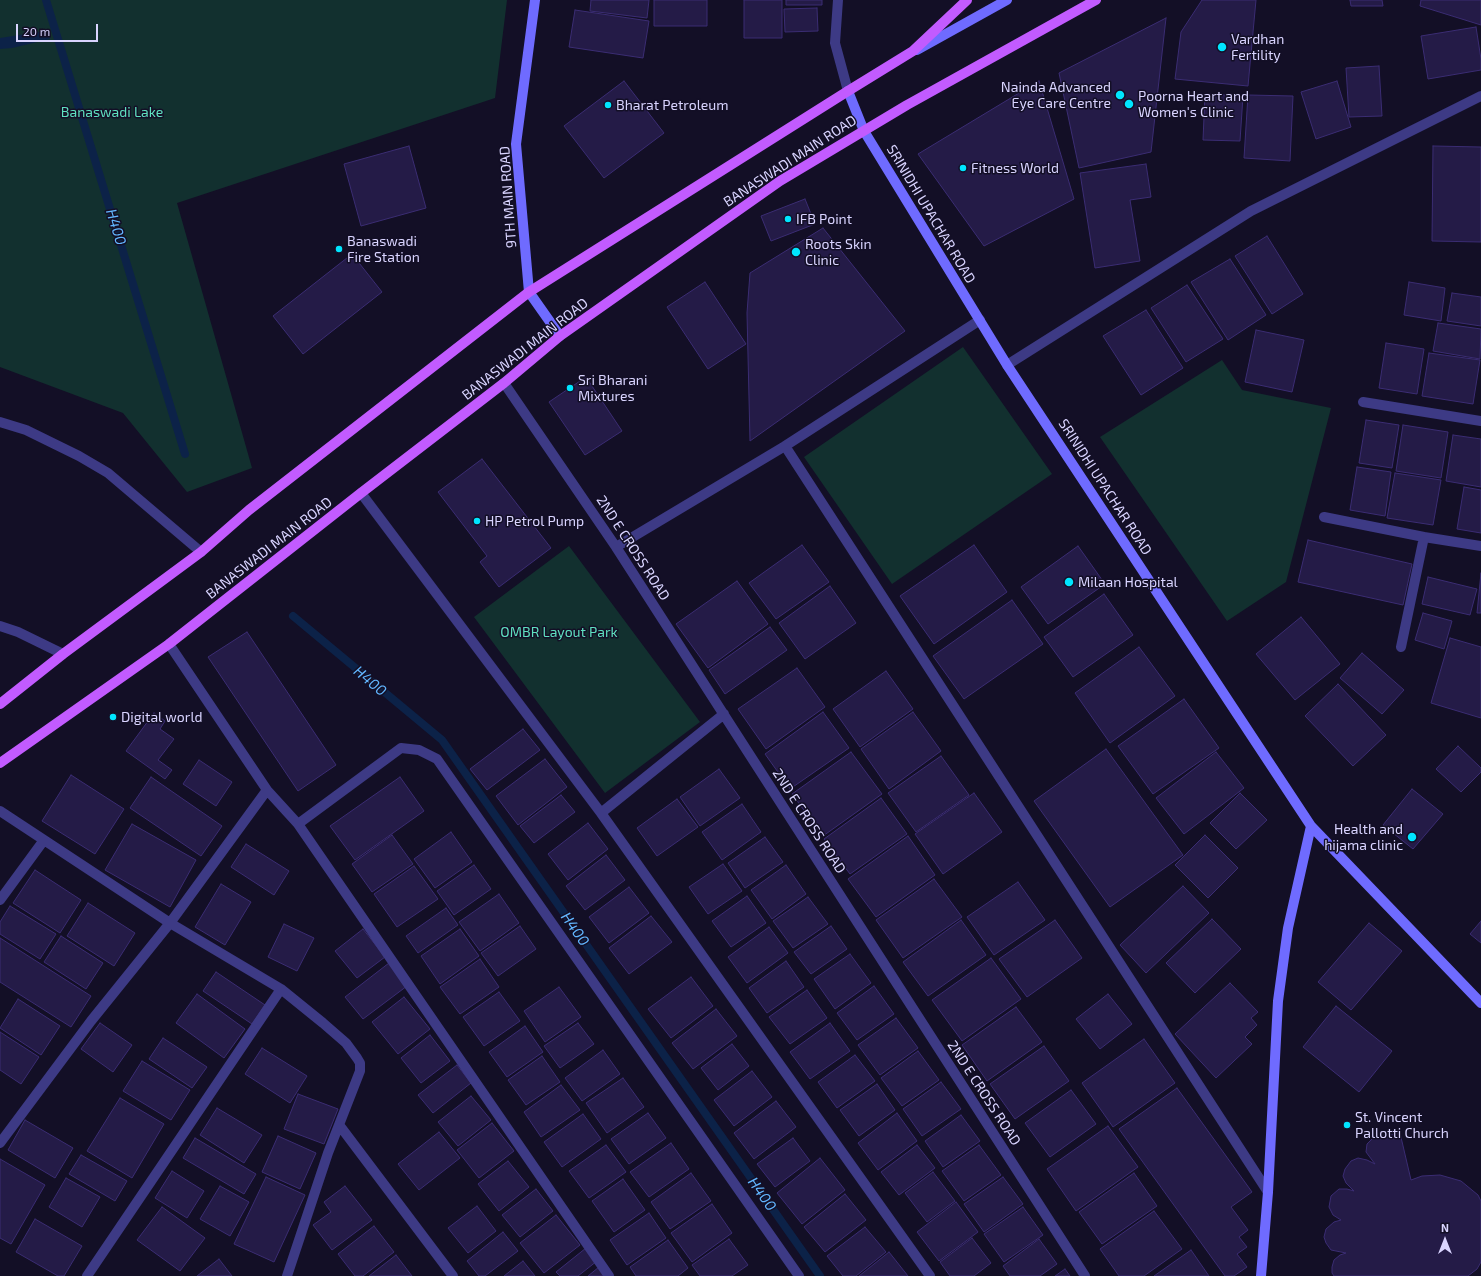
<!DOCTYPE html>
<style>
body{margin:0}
#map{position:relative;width:1481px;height:1276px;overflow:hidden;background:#130f26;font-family:"Exo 2",sans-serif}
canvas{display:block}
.north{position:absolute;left:1425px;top:1220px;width:40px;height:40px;-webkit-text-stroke:3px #130f26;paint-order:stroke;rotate:0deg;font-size:11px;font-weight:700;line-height:16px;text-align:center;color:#d9d4ff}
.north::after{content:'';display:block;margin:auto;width:14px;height:18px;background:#d9d4ff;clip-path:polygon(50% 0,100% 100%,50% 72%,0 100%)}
.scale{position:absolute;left:16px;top:24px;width:82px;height:18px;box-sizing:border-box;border:2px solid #d9d4ff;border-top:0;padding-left:5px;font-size:12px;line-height:14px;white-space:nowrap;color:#d9d4ff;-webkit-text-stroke:3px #130f26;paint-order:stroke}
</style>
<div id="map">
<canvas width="1481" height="1276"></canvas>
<div class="north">N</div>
<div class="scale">20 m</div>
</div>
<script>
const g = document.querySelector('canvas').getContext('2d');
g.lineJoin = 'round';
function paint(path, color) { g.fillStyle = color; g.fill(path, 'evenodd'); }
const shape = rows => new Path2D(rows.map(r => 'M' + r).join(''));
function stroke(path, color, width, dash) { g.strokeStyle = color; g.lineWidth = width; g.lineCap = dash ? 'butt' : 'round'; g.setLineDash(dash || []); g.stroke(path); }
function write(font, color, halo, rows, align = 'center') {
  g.font = font + ' "Exo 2",sans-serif'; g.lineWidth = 3; g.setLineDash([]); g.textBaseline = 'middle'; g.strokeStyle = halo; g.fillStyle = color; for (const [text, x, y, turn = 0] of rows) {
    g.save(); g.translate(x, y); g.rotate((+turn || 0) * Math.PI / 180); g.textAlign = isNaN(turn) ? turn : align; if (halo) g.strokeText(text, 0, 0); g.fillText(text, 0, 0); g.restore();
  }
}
paint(shape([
 [0,0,507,0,495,98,177,203,252,468,187,492,123,413,0,367],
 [963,347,1052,474,892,584,804,457],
 [1222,360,1242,390,1331,408,1286,582,1227,621,1100,437],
 [569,546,700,722,605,793,474,617]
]), '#12302f');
paint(shape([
 [46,31,50,39,12,48,0,49,0,38]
]), '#0c2248');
stroke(shape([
 [46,0,185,454],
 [293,616,442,740,820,1276]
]), '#0c2248', 8);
const building = shape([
 [591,0,649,0,647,18,590,11,591,0],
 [654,0,707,0,707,26,654,26,654,0],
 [744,0,782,0,782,38,744,38,744,0],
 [786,0,822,0,822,5,786,5,786,0],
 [1202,0,1256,0,1248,86,1175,79,1181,32,1202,0],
 [1350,0,1382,0,1383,6,1351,6,1350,0],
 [1421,0,1481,0,1481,25,1420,6,1421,0],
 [817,8,818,31,785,32,784,9,817,8],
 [575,10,649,21,643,58,569,47,575,10],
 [1166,18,1151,152,1079,168,1059,73,1166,18],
 [1476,27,1481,59,1481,70,1428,79,1421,36,1476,27],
 [1379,66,1382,116,1349,117,1346,68,1379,66],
 [624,81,664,133,604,178,564,126,624,81],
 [1039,81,1074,199,984,246,918,154,1039,81],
 [1337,81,1351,127,1316,139,1301,92,1337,81],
 [1205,94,1243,96,1240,141,1203,140,1205,94],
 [1248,95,1293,96,1290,161,1244,158,1248,95],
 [409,146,426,208,361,226,344,164,409,146],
 [1433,146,1481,147,1481,242,1432,241,1433,146],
 [1146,164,1151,197,1130,200,1140,261,1095,268,1080,173,1146,164],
 [805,199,815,224,771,241,761,216,805,199],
 [823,228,905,331,750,441,747,313,750,273,823,228],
 [1267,236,1303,294,1272,314,1235,256,1267,236],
 [352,254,382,292,303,354,273,316,352,254],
 [1230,259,1266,315,1228,340,1191,282,1230,259],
 [705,282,746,344,708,369,667,307,705,282],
 [1409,282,1445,288,1441,321,1404,315,1409,282],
 [1187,285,1223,339,1186,362,1151,308,1187,285],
 [1452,293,1481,297,1481,326,1447,321,1452,293],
 [1146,310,1183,368,1141,395,1103,336,1146,310],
 [1438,323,1481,329,1480,359,1433,351,1438,323],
 [1256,330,1304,340,1292,392,1245,382,1256,330],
 [1386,343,1424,349,1417,394,1379,388,1386,343],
 [1429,353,1480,360,1473,404,1422,396,1429,353],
 [586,377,622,431,585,455,549,402,586,377],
 [1366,420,1399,425,1392,468,1359,463,1366,420],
 [1403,425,1448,432,1441,478,1396,471,1403,425],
 [1453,435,1481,439,1481,487,1446,481,1453,435],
 [482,459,551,548,499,587,480,562,487,556,438,492,482,459],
 [1357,467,1391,472,1385,516,1350,510,1357,467],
 [1395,473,1441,480,1433,525,1387,518,1395,473],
 [1464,487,1481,490,1481,533,1457,529,1464,487],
 [1308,540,1412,564,1403,605,1298,582,1308,540],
 [802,545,829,582,776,619,749,583,802,545],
 [974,545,1007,592,934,644,900,596,974,545],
 [1078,546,1105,584,1048,624,1021,587,1078,546],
 [1481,573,1481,613,1477,613,1481,573],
 [1428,577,1477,589,1470,615,1422,604,1428,577],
 [737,581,768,624,708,668,676,624,737,581],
 [830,586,856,623,805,659,779,623,830,586],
 [1104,594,1133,635,1073,677,1044,637,1104,594],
 [1012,600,1043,644,964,699,933,656,1012,600],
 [1423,613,1452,621,1444,649,1415,640,1423,613],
 [1301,617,1340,664,1295,700,1256,654,1301,617],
 [770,627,787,650,725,694,709,670,770,627],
 [247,632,336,765,298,791,208,657,247,632],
 [1450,638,1481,647,1481,718,1431,703,1450,638],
 [1139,647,1175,696,1110,743,1075,693,1139,647],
 [1362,653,1404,690,1382,714,1340,678,1362,653],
 [797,668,825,707,766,749,738,709,797,668],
 [886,671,913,709,860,747,833,709,886,671],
 [1338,684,1386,735,1353,766,1305,716,1338,684],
 [1184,699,1219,748,1153,794,1118,746,1184,699],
 [823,712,849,748,790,789,765,754,823,712],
 [913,712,941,751,889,789,861,749,913,712],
 [154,713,165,721,160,729,174,739,158,760,172,770,165,779,126,751,154,713],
 [523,729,540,750,487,790,470,769,523,729],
 [1458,746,1481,768,1481,772,1461,792,1436,769,1458,746],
 [1106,749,1183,855,1110,907,1034,801,1106,749],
 [851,752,882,794,823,836,792,794,851,752],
 [1216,752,1244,788,1184,834,1156,798,1216,752],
 [941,756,969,795,916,832,888,793,941,756],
 [545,759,567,787,518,825,496,796,545,759],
 [199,760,232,782,216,806,183,784,199,760],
 [719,769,740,798,700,826,680,797,719,769],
 [71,775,124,809,95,854,42,821,71,775],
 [151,777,222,826,201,856,130,808,151,777],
 [400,777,424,811,355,860,330,826,400,777],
 [1412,789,1443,814,1413,849,1383,825,1412,789],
 [974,793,1002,832,943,874,915,834,974,793],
 [1240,793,1267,820,1236,849,1210,823,1240,793],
 [561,795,575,812,534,843,520,826,561,795],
 [881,798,907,834,850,874,824,839,881,798],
 [677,799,698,827,657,856,637,828,677,799],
 [742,804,761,832,722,860,702,832,742,804],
 [588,823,608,849,568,880,548,854,588,823],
 [132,824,196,860,170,907,105,870,132,824],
 [451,832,472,862,435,888,414,859,451,832],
 [392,835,413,864,372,892,352,864,392,835],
 [1205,835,1238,868,1208,898,1175,865,1205,835],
 [908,836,935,875,876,917,848,879,908,836],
 [765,837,783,862,745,888,728,863,765,837],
 [246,844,289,871,274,895,231,867,246,844],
 [606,855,625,880,585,910,566,886,606,855],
 [723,864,742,891,708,914,689,887,723,864],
 [474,865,491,889,454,915,437,891,474,865],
 [786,865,806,894,772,919,751,890,786,865],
 [414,866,438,899,397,927,374,894,414,866],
 [35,870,81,900,60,933,13,903,35,870],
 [934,879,962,917,903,958,876,920,934,879],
 [1018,882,1045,920,994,955,967,917,1018,882],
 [221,884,251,902,225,945,195,927,221,884],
 [1183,886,1209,913,1146,973,1120,945,1183,886],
 [629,887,649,913,609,943,589,917,629,887],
 [499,894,519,923,480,951,459,922,499,894],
 [747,896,766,923,731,947,712,921,747,896],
 [808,897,828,924,793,948,773,921,808,897],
 [88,903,135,933,114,966,67,936,88,903],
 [10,906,56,934,40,959,0,934,0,922,10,906],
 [446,908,458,925,418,953,406,936,446,908],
 [651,916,672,942,629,974,609,948,651,916],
 [1212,919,1241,949,1195,993,1166,963,1212,919],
 [961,920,986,955,928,996,903,962,961,920],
 [1055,920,1082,958,1027,997,999,959,1055,920],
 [1481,921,1481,943,1470,934,1481,921],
 [1369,923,1402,951,1351,1010,1318,982,1369,923],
 [284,924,314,938,297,971,268,957,284,924],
 [520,926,536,949,498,976,481,953,520,926],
 [831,926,847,949,811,974,794,952,831,926],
 [769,927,788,953,747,983,728,957,769,927],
 [363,929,385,957,357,978,335,951,363,929],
 [460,929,479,956,440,984,421,956,460,929],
 [61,936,103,963,86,989,44,962,61,936],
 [0,938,91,996,71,1027,0,982,0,938],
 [850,954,871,983,835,1009,814,979,850,954],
 [991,958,1021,999,962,1041,932,1000,991,958],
 [480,959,499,987,460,1014,440,987,480,959],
 [786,961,804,987,767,1013,749,988,786,961],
 [389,963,407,986,363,1019,345,997,389,963],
 [216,972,265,1005,252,1024,203,991,216,972],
 [691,977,713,1006,671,1038,648,1009,691,977],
 [1230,983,1258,1012,1251,1018,1257,1025,1245,1037,1252,1044,1216,1078,1175,1034,1230,983],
 [874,986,894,1014,857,1040,837,1013,874,986],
 [559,987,581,1017,545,1042,524,1011,559,987],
 [807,990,827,1018,790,1044,769,1017,807,990],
 [499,992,520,1021,484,1046,463,1017,499,992],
 [197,994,245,1029,224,1058,176,1023,197,994],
 [1108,994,1132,1024,1100,1049,1076,1019,1108,994],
 [404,997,430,1029,398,1054,372,1022,404,997],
 [18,999,60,1026,41,1055,0,1028,18,999],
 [1336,1006,1392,1051,1359,1092,1303,1047,1336,1006],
 [1016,1007,1042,1042,987,1081,962,1045,1016,1007],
 [716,1009,737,1036,693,1069,672,1043,716,1009],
 [896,1018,918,1048,880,1075,858,1045,896,1018],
 [100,1023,132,1045,113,1072,81,1049,100,1023],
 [578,1023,594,1044,560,1068,544,1046,578,1023],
 [830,1023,850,1051,810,1079,790,1052,830,1023],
 [525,1026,543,1052,507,1077,489,1052,525,1026],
 [0,1032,39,1057,21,1084,0,1070,0,1032],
 [430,1035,450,1061,421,1083,401,1058,430,1035],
 [163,1038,207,1067,192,1088,149,1059,163,1038],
 [1144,1039,1175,1083,1113,1127,1082,1083,1144,1039],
 [732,1044,749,1066,718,1090,701,1068,732,1044],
 [1044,1046,1069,1081,1015,1119,990,1084,1044,1046],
 [262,1048,307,1076,290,1103,245,1074,262,1048],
 [603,1050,620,1074,582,1101,565,1078,603,1050],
 [918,1051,939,1080,902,1106,881,1078,918,1051],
 [855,1055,875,1081,837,1108,818,1082,855,1055],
 [542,1056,560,1082,526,1105,508,1080,542,1056],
 [142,1061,190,1090,171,1120,123,1091,142,1061],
 [457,1065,471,1083,433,1113,418,1095,457,1065],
 [752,1071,772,1097,734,1126,714,1100,752,1071],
 [623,1078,644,1107,607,1133,586,1103,623,1078],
 [941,1082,961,1109,922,1136,903,1109,941,1082],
 [877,1084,895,1110,859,1136,840,1110,877,1084],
 [561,1085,580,1110,541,1137,524,1112,561,1085],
 [1177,1088,1252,1192,1231,1207,1248,1230,1239,1237,1247,1247,1237,1254,1247,1267,1234,1276,1225,1276,1119,1129,1177,1088],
 [1071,1090,1096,1124,1050,1157,1025,1123,1071,1090],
 [298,1094,338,1109,324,1144,284,1129,298,1094],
 [471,1096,491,1120,458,1146,438,1122,471,1096],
 [120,1098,164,1124,132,1178,87,1151,120,1098],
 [776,1101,796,1127,754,1159,734,1133,776,1101],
 [217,1108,262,1135,244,1163,200,1135,217,1108],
 [648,1113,666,1138,629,1164,611,1139,648,1113],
 [897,1113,917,1141,878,1170,858,1143,897,1113],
 [583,1114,601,1139,562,1167,544,1142,583,1114],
 [961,1115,980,1141,943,1167,925,1141,961,1115],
 [25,1120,73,1148,55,1178,8,1150,25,1120],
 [492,1123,514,1151,479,1178,457,1150,492,1123],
 [1108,1126,1138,1167,1076,1211,1047,1169,1108,1126],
 [439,1132,460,1158,419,1190,398,1164,439,1132],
 [1400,1133,1411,1180,1422,1176,1440,1175,1461,1181,1478,1195,1481,1201,1481,1262,1477,1269,1468,1276,1334,1276,1332,1273,1332,1267,1334,1260,1340,1255,1346,1253,1331,1250,1326,1243,1324,1237,1326,1229,1334,1222,1341,1220,1333,1215,1329,1207,1331,1196,1339,1189,1347,1189,1354,1191,1346,1183,1343,1176,1345,1169,1351,1161,1358,1158,1367,1160,1375,1164,1366,1152,1367,1144,1373,1138,1400,1133],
 [278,1136,316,1153,300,1189,262,1172,278,1136],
 [195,1138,256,1174,244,1194,183,1158,195,1138],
 [793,1138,810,1161,775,1187,757,1164,793,1138],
 [671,1143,689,1169,649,1197,630,1172,671,1143],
 [606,1145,626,1172,589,1198,569,1171,606,1145],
 [917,1145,935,1168,899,1195,881,1172,917,1145],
 [979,1145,1001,1175,964,1201,942,1171,979,1145],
 [81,1155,127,1181,115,1201,69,1174,81,1155],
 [820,1158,845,1190,802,1224,777,1193,820,1158],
 [0,1159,45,1185,11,1244,0,1238,0,1159],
 [508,1161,529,1187,499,1211,478,1184,508,1161],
 [172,1171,204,1191,187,1218,155,1198,172,1171],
 [933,1172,955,1201,927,1222,905,1193,933,1172],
 [691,1173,711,1201,670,1229,651,1202,691,1173],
 [1134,1173,1157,1206,1102,1244,1079,1212,1134,1173],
 [266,1177,305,1195,274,1262,234,1244,266,1177],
 [1003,1177,1023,1204,984,1232,964,1204,1003,1177],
 [66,1178,100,1197,82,1227,49,1207,66,1178],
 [623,1179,645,1210,614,1232,592,1201,623,1179],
 [220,1186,249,1202,230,1236,200,1219,220,1186],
 [345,1186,372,1220,332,1250,313,1225,331,1212,324,1202,345,1186],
 [536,1189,553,1211,520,1237,502,1215,536,1189],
 [845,1194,866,1220,825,1252,804,1227,845,1194],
 [956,1202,978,1232,939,1261,917,1232,956,1202],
 [712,1204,732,1233,692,1262,671,1233,712,1204],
 [477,1206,496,1231,468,1253,448,1228,477,1206],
 [162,1207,205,1238,180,1271,137,1240,162,1207],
 [1023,1207,1043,1235,1004,1262,984,1234,1023,1207],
 [1154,1211,1182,1249,1144,1276,1119,1276,1100,1249,1154,1211],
 [649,1213,666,1238,627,1265,610,1240,649,1213],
 [556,1215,580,1245,544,1273,520,1243,556,1215],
 [35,1219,82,1246,64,1276,58,1276,16,1252,35,1219],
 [374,1226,394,1252,363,1276,355,1276,338,1254,374,1226],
 [865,1227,886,1252,856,1276,843,1276,827,1256,865,1227],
 [503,1232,518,1251,485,1276,479,1276,467,1261,503,1232],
 [972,1238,991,1263,974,1276,950,1276,940,1262,972,1238],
 [729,1239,748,1265,732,1276,700,1276,692,1265,729,1239],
 [1039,1239,1057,1264,1040,1276,1010,1276,1003,1266,1039,1239],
 [668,1240,688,1268,678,1276,636,1276,630,1267,668,1240],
 [586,1248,597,1261,578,1276,560,1276,556,1272,586,1248],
 [1191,1250,1209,1276,1154,1276,1191,1250],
 [889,1252,908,1276,859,1276,889,1252],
 [396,1255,412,1276,369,1276,396,1255],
 [219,1259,232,1276,197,1276,219,1259],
 [523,1261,535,1276,504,1276,523,1261],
 [599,1267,605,1276,588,1276,599,1267],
 [1065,1269,1070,1276,1055,1276,1065,1269]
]);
paint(building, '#241b47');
stroke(building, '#3b2d73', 1);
stroke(shape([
 [838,0,835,43,848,91],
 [1007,365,1251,211,1481,96],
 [504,383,616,547,1085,1276],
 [1363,402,1481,421],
 [0,422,26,430,79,456,108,473,201,552],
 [785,446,1268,1192],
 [361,493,601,813,930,1276],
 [1324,517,1424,537,1481,546],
 [616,547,785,446,980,320],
 [0,626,18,632,63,654],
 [169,644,267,790,298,824,609,1276],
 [1401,647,1424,537],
 [0,811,170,923,281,989,323,1023,346,1043,357,1058,360,1063,360,1071,328,1153,287,1276],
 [601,813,724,714],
 [298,824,401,748,419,750,437,759,799,1276],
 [0,900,44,840],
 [340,1126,453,1276],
 [0,1143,91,1021,170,923,267,790],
 [87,1276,281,989]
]), '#3d3a85', 10);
stroke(shape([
 [535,0,516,144,529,292,560,336],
 [917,50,1007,0],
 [848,91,864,131,1007,365,1311,826,1481,1003],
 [1261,1276,1268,1192,1278,1001,1288,928,1311,826]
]), '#6f6bff', 10);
stroke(shape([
 [0,704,63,654,201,552,249,510,529,292,848,91,913,51,967,0],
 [0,763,169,644,361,493,504,383,560,336,780,181,907,105,1096,0]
]), '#c25bff', 10);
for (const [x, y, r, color] of [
 [1222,47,5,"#00e5ff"],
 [1120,95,5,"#00e5ff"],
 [1129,104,5,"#00e5ff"],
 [608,105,4,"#00e5ff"],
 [963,168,4,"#00e5ff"],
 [788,219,4,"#00e5ff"],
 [339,249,4,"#00e5ff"],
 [796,252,5,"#00e5ff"],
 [570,388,4,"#00e5ff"],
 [477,521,4,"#00e5ff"],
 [1069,582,5,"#00e5ff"],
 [113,717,4,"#00e5ff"],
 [1412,837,5,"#00e5ff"],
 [1347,1125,4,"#00e5ff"]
]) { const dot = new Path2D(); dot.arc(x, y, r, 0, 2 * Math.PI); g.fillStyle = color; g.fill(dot); stroke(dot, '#130f26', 1.5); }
write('14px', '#d9d4ff', '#130f26', [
 ["Vardhan",1231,39],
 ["Fertility",1231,55],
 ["Nainda Advanced",1111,87,"right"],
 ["Eye Care Centre",1111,103,"right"],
 ["Poorna Heart and",1138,96],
 ["Women's Clinic",1138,112],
 ["Bharat Petroleum",616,105],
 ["Fitness World",971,168],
 ["IFB Point",796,219],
 ["Banaswadi",347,241],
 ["Fire Station",347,257],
 ["Roots Skin",805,244],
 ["Clinic",805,260],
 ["Sri Bharani",578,380],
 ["Mixtures",578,396],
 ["HP Petrol Pump",485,521],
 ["Milaan Hospital",1078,582],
 ["Digital world",121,717],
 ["Health and",1403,829,"right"],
 ["hijama clinic",1403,845,"right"],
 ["St. Vincent",1355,1117],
 ["Pallotti Church",1355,1133]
], 'left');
write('14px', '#5fe0c0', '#130f26', [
 ["Banaswadi Lake",112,112],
 ["OMBR Layout Park",559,632]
]);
write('14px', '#d9d4ff', '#130f26', [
 ["BANASWADI MAIN ROAD",790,161,-33],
 ["9TH MAIN ROAD",508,197,-94],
 ["SRINIDHI UPACHAR ROAD",931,214,59],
 ["BANASWADI MAIN ROAD",525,349,-38],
 ["SRINIDHI UPACHAR ROAD",1105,487,57],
 ["BANASWADI MAIN ROAD",269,548,-38],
 ["2ND E CROSS ROAD",633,548,57],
 ["2ND E CROSS ROAD",809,821,57],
 ["2ND E CROSS ROAD",984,1093,57]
]);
write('italic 15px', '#62b6ff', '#130f26', [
 ["H400",116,227,73],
 ["H400",370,681,40],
 ["H400",575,929,55],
 ["H400",762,1194,55]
]);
</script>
